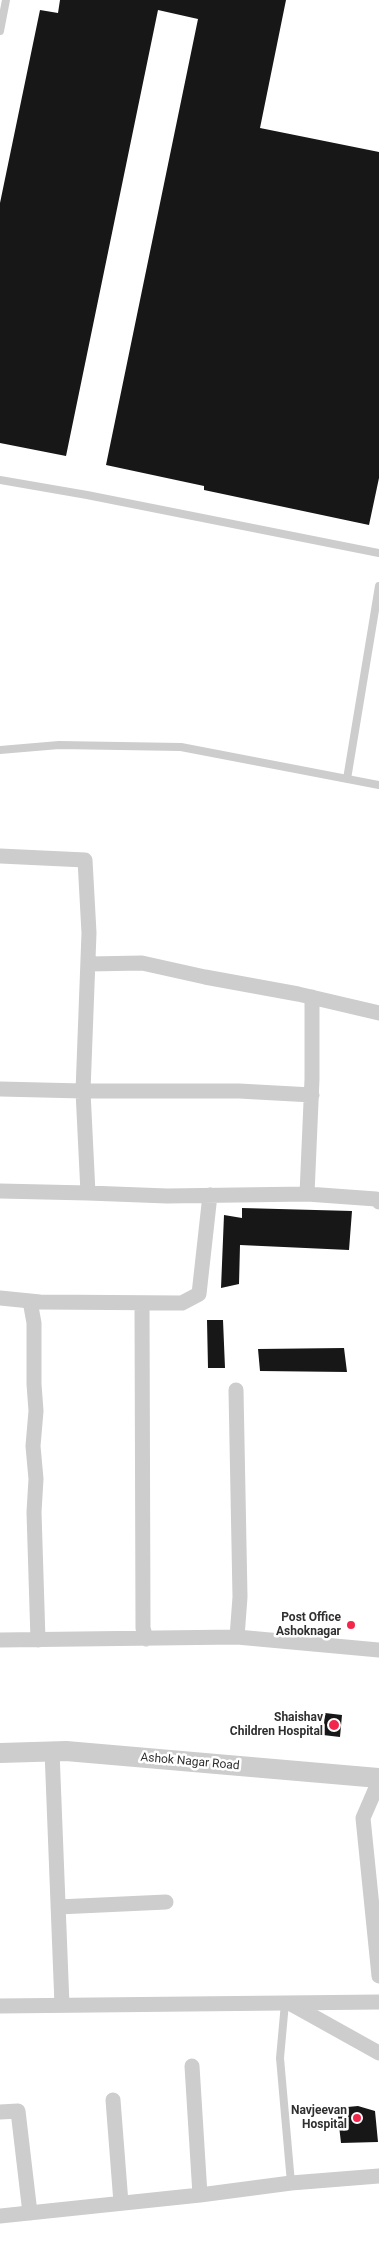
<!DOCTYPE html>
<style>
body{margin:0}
canvas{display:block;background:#fff}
</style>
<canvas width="379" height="2258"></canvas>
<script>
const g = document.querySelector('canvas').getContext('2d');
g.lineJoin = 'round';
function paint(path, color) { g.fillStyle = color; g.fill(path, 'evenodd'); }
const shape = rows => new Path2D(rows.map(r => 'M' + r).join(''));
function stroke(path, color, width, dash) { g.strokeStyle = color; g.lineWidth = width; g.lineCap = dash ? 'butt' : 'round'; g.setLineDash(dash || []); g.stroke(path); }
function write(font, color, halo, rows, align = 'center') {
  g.font = font + ' Roboto,sans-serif'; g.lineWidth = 5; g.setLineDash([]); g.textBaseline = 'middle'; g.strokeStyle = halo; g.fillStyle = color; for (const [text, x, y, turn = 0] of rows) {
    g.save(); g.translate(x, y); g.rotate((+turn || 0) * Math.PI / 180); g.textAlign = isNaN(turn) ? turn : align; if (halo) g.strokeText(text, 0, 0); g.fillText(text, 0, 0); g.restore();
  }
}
paint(shape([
 [60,0,286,0,260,128,379,152,379,478,369,525,204,490,204,486,106,465,198,19,158,10,66,456,0,443,0,203,40,10,58,13],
 [242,1208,352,1211,349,1250,240,1245,239,1284,221,1288,224,1215,242,1218],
 [207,1320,223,1320,225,1368,208,1368],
 [344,1348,347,1372,260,1371,258,1349],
 [325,1713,342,1715,340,1737,323,1735],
 [358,2106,375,2111,378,2142,341,2143,337,2108]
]), '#171717');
stroke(shape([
 [0,31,6,0],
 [0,480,87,495,379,553],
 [0,750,59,745,181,747,379,785],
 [347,779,379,586],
 [285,2003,280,2058,291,2183]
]), '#cdcdcd', 8);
stroke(shape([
 [0,856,85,860,89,933,83,1091,0,1089],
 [89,964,142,963,205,977,298,994,379,1013],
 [0,1191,88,1193,83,1091,239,1091,312,1095],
 [88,1193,167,1196,307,1194,312,1079,312,997],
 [307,1194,376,1199,379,1202],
 [0,1298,40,1302,182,1303,199,1294,210,1195],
 [30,1301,34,1323,34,1384,36,1411,33,1446,36,1479,34,1512,38,1640],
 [142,1304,143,1628,146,1639],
 [236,1390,240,1597,237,1637],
 [0,1640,237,1637,379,1650],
 [52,1751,62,2005],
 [379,1781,363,1818,379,1976],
 [58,1907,166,1902],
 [291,2004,379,2053],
 [0,2006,379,2002],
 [192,2066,200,2195],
 [113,2100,121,2203],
 [0,2112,18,2111,30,2213],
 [0,2216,200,2195,291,2183,379,2176]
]), '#cdcdcd', 15);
stroke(shape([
 [0,1753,66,1751,379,1778]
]), '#cdcdcd', 20);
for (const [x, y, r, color] of [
 [351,1625,5,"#f3274c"],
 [334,1725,6,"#f3274c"],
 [357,2118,5,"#f3274c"]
]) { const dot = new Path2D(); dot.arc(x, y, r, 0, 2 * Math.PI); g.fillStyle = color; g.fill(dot); stroke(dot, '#fff', 2); }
write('bold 12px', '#303030', '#fff', [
 ["Post Office",341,1618],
 ["Ashoknagar",341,1632],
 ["Shaishav",323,1718],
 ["Children Hospital",323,1732],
 ["Navjeevan",347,2111],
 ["Hospital",347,2125]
], 'right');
write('12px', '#303030', '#fff', [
 ["Ashok Nagar Road",190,1762,5]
]);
</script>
